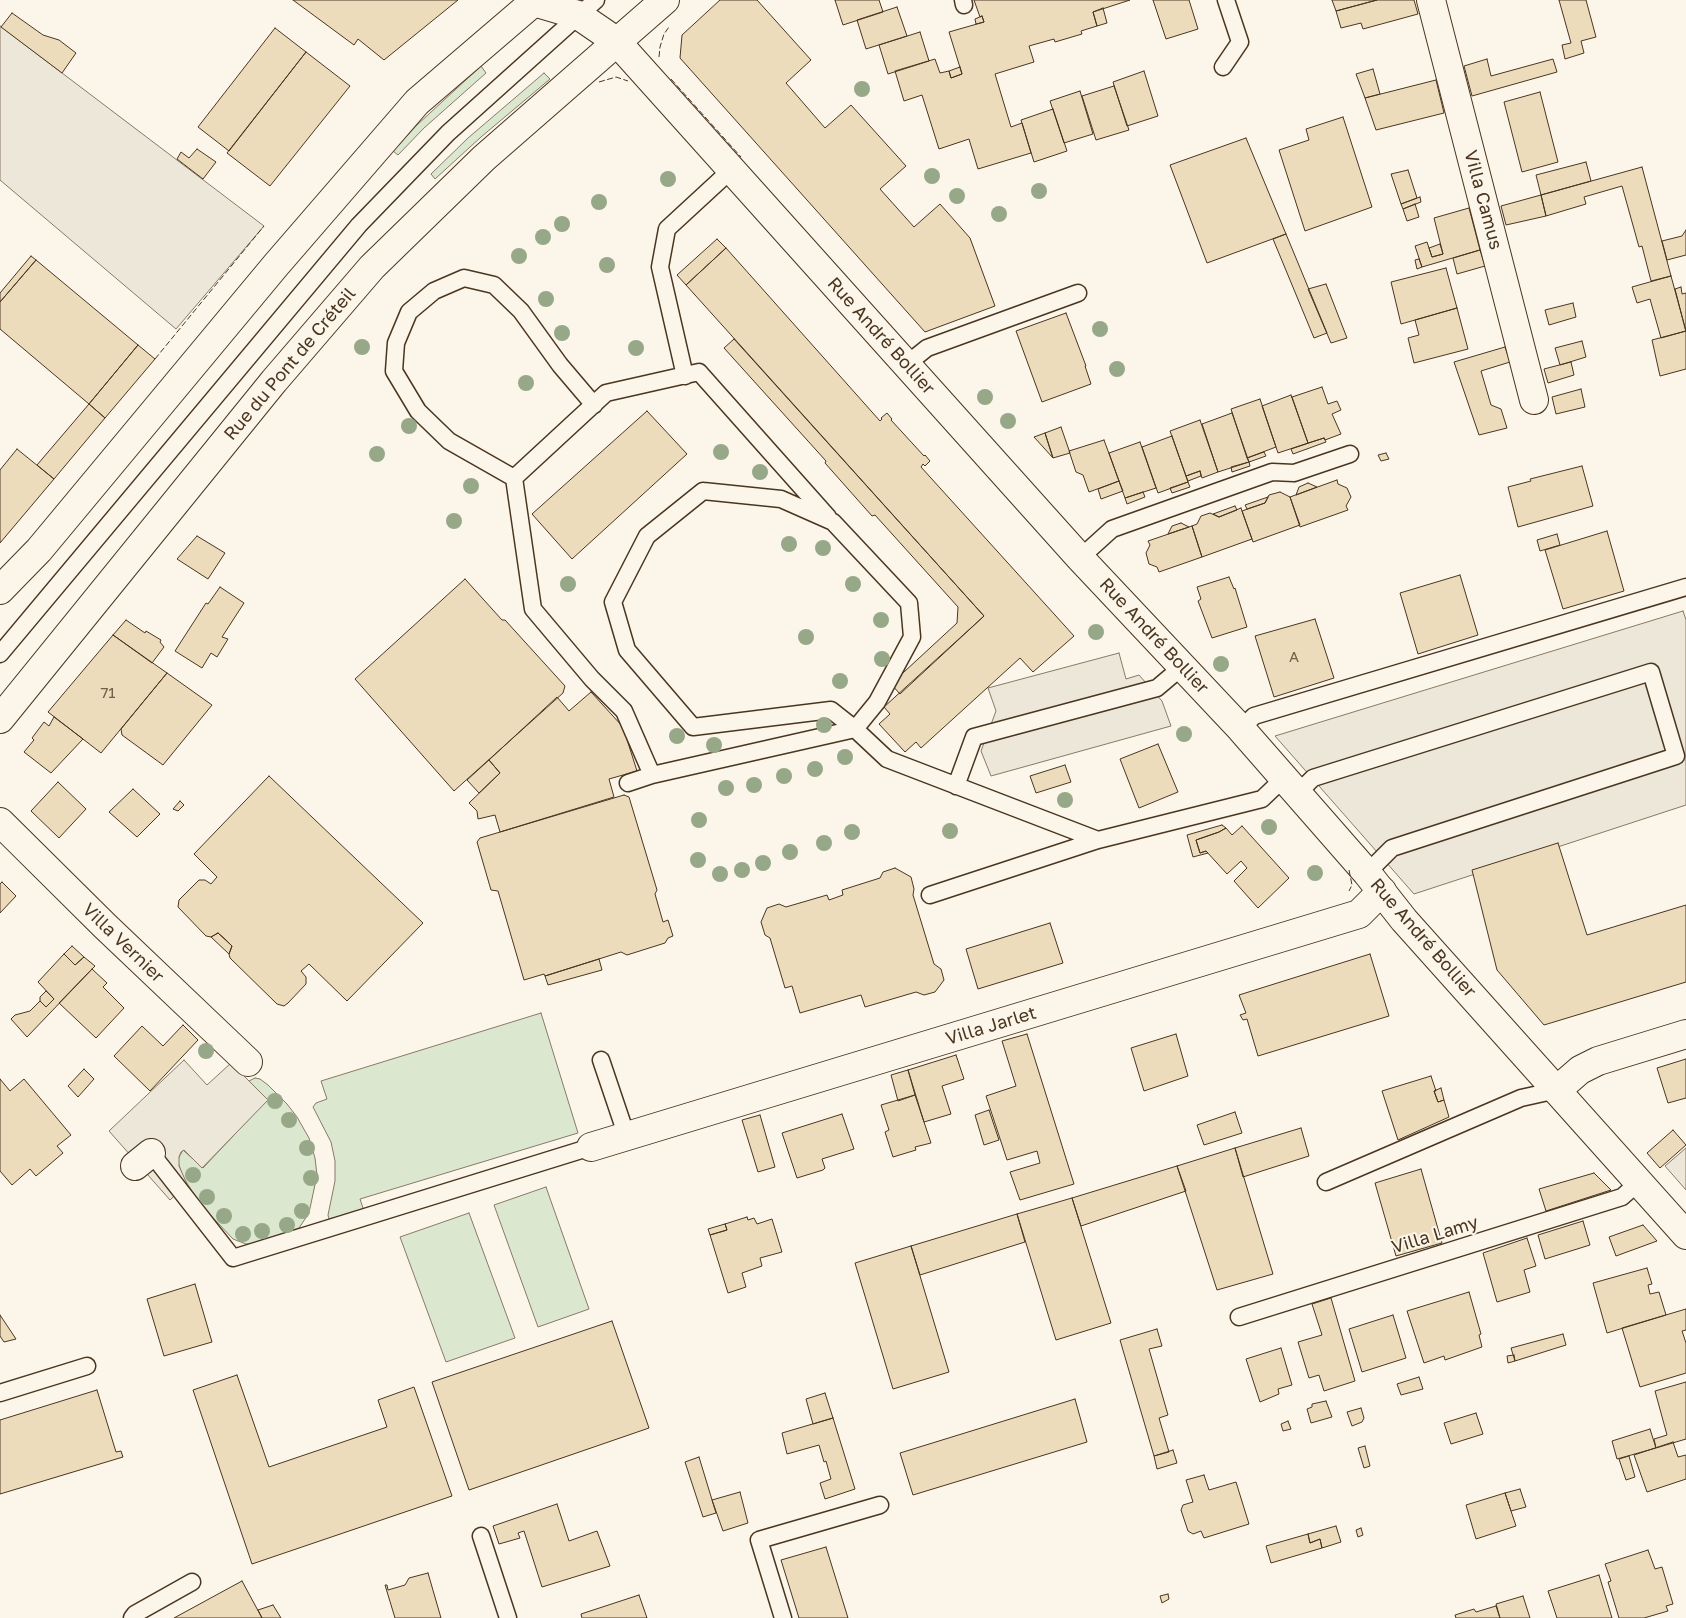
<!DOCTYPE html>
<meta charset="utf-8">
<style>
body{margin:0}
canvas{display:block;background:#fbf6e9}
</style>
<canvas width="1686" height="1618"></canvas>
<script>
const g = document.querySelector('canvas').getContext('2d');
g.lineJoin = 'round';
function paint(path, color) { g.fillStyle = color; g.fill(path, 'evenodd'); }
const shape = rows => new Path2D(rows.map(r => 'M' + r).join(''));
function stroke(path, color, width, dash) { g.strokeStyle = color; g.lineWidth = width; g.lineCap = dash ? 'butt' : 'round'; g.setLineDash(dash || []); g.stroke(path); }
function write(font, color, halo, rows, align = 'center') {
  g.font = font + ' "Golos Text",sans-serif'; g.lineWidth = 4; g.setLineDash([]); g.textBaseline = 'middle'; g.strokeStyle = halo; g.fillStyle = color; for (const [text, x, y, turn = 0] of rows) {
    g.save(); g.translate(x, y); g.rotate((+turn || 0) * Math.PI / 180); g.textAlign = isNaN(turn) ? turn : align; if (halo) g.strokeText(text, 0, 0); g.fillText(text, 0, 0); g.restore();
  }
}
const green = shape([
 [481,66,486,73,424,128,398,155,393,151,417,125,481,66],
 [544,73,550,79,481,137,435,179,431,174,468,138,544,73],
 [541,1013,578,1133,360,1199,364,1211,329,1219,328,1215,335,1181,335,1161,331,1142,313,1107,316,1103,327,1099,321,1081,541,1013],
 [255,1078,260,1079,268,1085,287,1104,297,1117,309,1138,315,1158,317,1175,309,1213,299,1228,251,1244,246,1244,233,1239,201,1205,183,1177,178,1162,179,1157,183,1150,203,1168,267,1100,249,1081,255,1078],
 [546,1187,589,1309,538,1327,494,1205,546,1187],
 [469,1213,515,1338,446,1362,400,1237,469,1213]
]);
paint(green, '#dce7d0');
stroke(green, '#887966', 1);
const parking = shape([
 [0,26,264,226,176,329,0,180,0,26],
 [1683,611,1686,620,1686,805,1414,894,1275,736,1683,611],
 [1119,653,1126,679,1139,675,1162,701,1171,726,991,776,981,751,996,711,988,688,1119,653],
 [184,1060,207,1085,231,1063,268,1100,202,1168,184,1150,181,1152,179,1157,179,1166,187,1184,170,1200,109,1131,184,1060],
 [1686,1148,1686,1190,1665,1166,1686,1148]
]);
paint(parking, '#ede7d9');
stroke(parking, '#887966', 1);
const building = shape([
 [293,0,458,0,384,60,358,39,354,45,293,0],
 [720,0,757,0,811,60,786,83,825,128,851,105,906,166,880,189,914,227,940,204,970,238,995,306,925,332,680,58,682,35,720,0],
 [835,0,879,0,883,12,843,25,835,0],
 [974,0,1130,0,1093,12,1097,26,1081,31,1082,34,1055,42,1054,39,1029,46,1034,62,995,74,1011,127,1022,123,1031,153,978,169,969,139,939,149,922,95,904,101,895,71,935,59,940,73,949,71,951,78,962,74,949,32,984,22,982,16,980,17,974,0],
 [1153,0,1189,0,1198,29,1166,39,1153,0],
 [1332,0,1377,0,1336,11,1332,0],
 [1377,0,1414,0,1418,14,1363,29,1361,23,1341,28,1336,11,1377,0],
 [1559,0,1586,0,1596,37,1581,41,1584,53,1565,59,1562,45,1571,43,1559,0],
 [897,7,907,36,866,49,857,20,897,7],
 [1103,8,1107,23,1097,26,1093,12,1103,8],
 [12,13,43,35,59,40,76,53,62,73,1,27,12,13],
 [982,16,984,22,976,24,975,19,982,16],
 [275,28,306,52,229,151,198,127,275,28],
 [920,32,929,61,888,74,879,45,920,32],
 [306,52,350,86,270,186,227,153,306,52],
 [1487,59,1491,76,1553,59,1557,72,1472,96,1464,66,1487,59],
 [960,67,962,74,951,78,949,71,960,67],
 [1373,69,1380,94,1365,98,1356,74,1373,69],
 [1144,71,1158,116,1127,126,1113,82,1144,71],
 [1436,80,1444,113,1376,130,1365,98,1436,80],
 [1114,86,1129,130,1096,140,1082,96,1114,86],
 [1080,91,1093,134,1064,143,1050,101,1080,91],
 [1540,92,1558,162,1522,172,1504,102,1540,92],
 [1053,109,1067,151,1034,162,1021,120,1053,109],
 [1343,117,1372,207,1305,231,1279,150,1309,140,1306,129,1343,117],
 [1246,138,1286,234,1207,263,1170,165,1246,138],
 [197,149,216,162,203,179,177,159,181,152,189,158,197,149],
 [1586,162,1591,181,1541,195,1536,175,1586,162],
 [1642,167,1671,276,1651,281,1642,246,1639,247,1622,186,1584,197,1586,204,1546,216,1541,195,1642,167],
 [1408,170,1417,198,1401,204,1391,174,1408,170],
 [1541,195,1546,216,1506,225,1501,206,1541,195],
 [1420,197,1421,202,1403,209,1401,204,1420,197],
 [1415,204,1419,217,1407,221,1403,209,1415,204],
 [1469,208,1480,250,1422,267,1415,246,1427,242,1432,257,1443,254,1434,218,1469,208],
 [1686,230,1686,255,1667,260,1662,241,1682,236,1686,230],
 [1286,234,1327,333,1314,338,1273,239,1286,234],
 [717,239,726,248,686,285,677,275,717,239],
 [1440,244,1443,254,1432,257,1429,248,1440,244],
 [726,248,880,421,882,419,881,418,887,413,892,419,891,420,924,456,925,455,930,461,925,466,923,464,921,467,1074,636,1033,672,1020,658,921,748,916,742,905,752,879,724,890,714,884,707,984,616,686,285,726,248],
 [1480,250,1485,266,1457,274,1453,258,1480,250],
 [31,256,36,260,0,302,0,293,31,256],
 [1419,259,1422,267,1417,269,1415,260,1419,259],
 [36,260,138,345,89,404,0,329,0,302,36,260],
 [1446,268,1457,308,1401,324,1391,282,1446,268],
 [1671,276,1686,331,1661,338,1650,299,1637,303,1632,287,1671,276],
 [1326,284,1347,338,1331,343,1308,289,1326,284],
 [1681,287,1682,294,1686,293,1686,332,1675,289,1681,287],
 [1573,303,1576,317,1549,325,1545,310,1573,303],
 [1457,308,1468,349,1414,363,1408,338,1419,335,1415,320,1457,308],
 [1066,313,1086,366,1085,366,1091,384,1042,402,1016,331,1066,313],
 [1686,331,1686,369,1660,376,1652,340,1686,331],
 [734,339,984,616,900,694,891,684,957,623,958,607,875,515,872,516,825,463,826,461,724,348,734,339],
 [1582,341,1586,357,1560,365,1555,348,1582,341],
 [138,345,155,359,105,418,89,404,138,345],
 [1505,347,1510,362,1481,371,1491,405,1501,409,1507,428,1479,435,1454,362,1505,347],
 [1571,362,1574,375,1548,383,1544,369,1571,362],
 [1322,387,1328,404,1337,401,1341,410,1332,414,1341,434,1325,440,1324,438,1308,443,1292,397,1322,387],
 [1581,389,1585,407,1556,414,1552,397,1581,389],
 [1291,395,1308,443,1278,453,1262,406,1291,395],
 [1260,399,1276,447,1247,458,1231,409,1260,399],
 [89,404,105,418,54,479,37,465,89,404],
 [647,411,687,454,572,559,532,514,647,411],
 [1232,413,1249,462,1218,472,1202,424,1232,413],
 [1200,420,1218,472,1202,478,1200,471,1186,476,1170,431,1200,420],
 [1061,427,1070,453,1053,458,1045,433,1061,427],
 [1045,433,1053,458,1034,437,1045,433],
 [1172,436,1188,482,1158,493,1142,447,1172,436],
 [1324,438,1326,442,1293,454,1291,449,1324,438],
 [1104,440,1119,481,1089,492,1083,475,1076,472,1069,451,1104,440],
 [1140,442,1156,488,1125,498,1109,453,1140,442],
 [17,449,54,479,0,543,0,470,17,449],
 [1264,452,1266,456,1249,462,1247,458,1264,452],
 [1386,453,1389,459,1381,461,1378,455,1386,453],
 [1249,462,1250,466,1232,472,1231,467,1249,462],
 [1582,466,1593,506,1518,527,1508,487,1531,481,1530,479,1582,466],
 [1200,471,1201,476,1188,481,1186,476,1200,471],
 [1337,480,1338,484,1347,488,1351,497,1346,506,1348,510,1300,527,1290,497,1337,480],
 [1119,481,1123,491,1101,499,1098,489,1119,481],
 [1188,482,1190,487,1172,493,1170,488,1188,482],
 [1308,483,1317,487,1296,495,1299,487,1308,483],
 [1143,492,1145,497,1127,504,1125,498,1143,492],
 [1280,492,1290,497,1300,525,1253,542,1242,511,1265,503,1269,495,1280,492],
 [1268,497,1265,503,1247,509,1245,505,1268,497],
 [1235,506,1237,510,1219,517,1213,514,1235,506],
 [1241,508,1252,539,1202,557,1192,526,1197,524,1201,516,1210,513,1219,517,1241,508],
 [1181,523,1189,527,1168,534,1172,526,1181,523],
 [1192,526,1202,557,1159,572,1157,567,1149,564,1146,553,1150,545,1148,541,1192,526],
 [1607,531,1624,591,1563,609,1545,550,1607,531],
 [1557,534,1560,545,1540,551,1537,540,1557,534],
 [197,536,225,553,208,579,177,559,197,536],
 [1460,575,1478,635,1418,654,1400,593,1460,575],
 [1229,577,1234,589,1235,588,1247,627,1212,638,1198,601,1201,599,1197,587,1229,577],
 [465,579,502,620,505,620,565,686,563,693,454,791,355,679,465,579],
 [220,587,244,603,222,637,228,639,217,657,211,653,202,668,175,651,206,603,208,604,220,587],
 [1315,619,1334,678,1274,697,1255,636,1315,619],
 [126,620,145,633,146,631,161,640,160,642,164,647,152,663,113,635,126,620],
 [113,635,167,673,101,753,48,712,113,635],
 [167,673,212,705,163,765,122,735,121,729,167,673],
 [591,692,623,727,637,771,609,779,614,797,500,832,495,815,478,819,477,811,469,803,500,773,489,760,557,697,569,711,591,692],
 [54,717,83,739,51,773,24,752,34,740,32,738,44,722,49,726,54,717],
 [1158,744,1178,792,1139,808,1120,759,1158,744],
 [489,760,500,773,479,793,467,780,489,760],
 [1065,765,1071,782,1036,793,1030,776,1065,765],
 [269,776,423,923,347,1001,309,964,301,971,306,977,306,984,288,1003,284,1006,277,1004,230,958,229,954,232,946,224,938,218,933,211,937,206,936,178,907,179,900,199,880,205,880,211,884,217,877,194,854,269,776],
 [58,782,86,809,59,838,31,811,58,782],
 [133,789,160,814,137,837,109,812,133,789],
 [624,795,629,797,657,890,655,894,663,922,668,920,673,936,668,938,665,943,627,955,621,952,545,976,544,974,524,980,498,891,491,890,477,842,480,838,624,795],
 [180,801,184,805,178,811,173,809,180,801],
 [1222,825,1226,828,1219,832,1196,840,1200,853,1206,851,1208,853,1193,857,1187,835,1222,825],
 [1242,826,1289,878,1258,908,1234,881,1247,868,1241,861,1227,874,1206,851,1200,853,1196,840,1219,832,1226,828,1232,835,1242,826],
 [1558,843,1587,935,1686,905,1686,982,1544,1025,1497,970,1472,870,1558,843],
 [895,868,911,877,914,889,913,895,934,964,941,969,944,980,935,992,924,995,916,992,865,1007,861,995,800,1013,792,986,785,988,770,938,765,935,761,922,767,908,779,904,786,907,827,895,829,900,843,895,842,890,880,878,883,872,895,868],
 [2,882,16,896,0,913,0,884,2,882],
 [1050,923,1063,963,978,989,966,949,1050,923],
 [218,933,232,946,229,954,211,937,218,933],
 [72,946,84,957,75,965,64,954,72,946],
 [64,954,75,965,84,957,95,966,27,1037,11,1019,15,1015,30,1011,40,1001,46,1007,54,999,38,982,64,954],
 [1370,954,1389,1016,1258,1056,1247,1019,1243,1020,1240,1015,1246,1013,1239,995,1370,954],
 [599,959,602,970,548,985,545,976,599,959],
 [92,969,107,983,103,987,124,1008,96,1038,59,1003,92,969],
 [46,991,54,999,46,1007,40,1001,40,997,46,991],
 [183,1025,198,1040,150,1091,114,1056,142,1026,163,1046,183,1025],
 [1027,1034,1074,1184,1020,1200,1010,1172,1040,1163,1037,1151,1007,1160,986,1096,1016,1086,1002,1041,1027,1034],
 [1176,1034,1188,1076,1144,1091,1131,1048,1176,1034],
 [956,1055,964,1079,942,1086,951,1114,924,1122,908,1070,956,1055],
 [1686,1059,1686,1098,1668,1103,1657,1068,1686,1059],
 [84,1069,94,1079,78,1097,68,1086,84,1069],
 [908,1070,915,1095,898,1101,891,1075,908,1070],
 [1431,1076,1436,1091,1434,1091,1438,1102,1444,1100,1449,1117,1398,1140,1382,1091,1431,1076],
 [0,1079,10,1091,24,1079,71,1135,57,1146,63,1153,36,1176,30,1169,12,1185,0,1171,0,1079],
 [1441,1088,1444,1100,1438,1102,1434,1091,1441,1088],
 [915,1095,931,1143,915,1147,916,1150,893,1157,885,1132,889,1130,881,1105,915,1095],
 [989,1110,999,1140,984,1145,975,1115,989,1110],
 [1235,1112,1242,1133,1204,1145,1197,1125,1235,1112],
 [842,1114,854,1149,822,1159,825,1168,823,1170,797,1178,782,1133,842,1114],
 [760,1115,775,1167,758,1172,742,1120,760,1115],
 [1301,1128,1309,1156,1243,1177,1235,1148,1301,1128],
 [1673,1130,1686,1145,1660,1168,1647,1153,1673,1130],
 [1235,1148,1273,1274,1217,1290,1177,1166,1235,1148],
 [1177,1166,1186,1191,1081,1226,1072,1198,1177,1166],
 [1421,1169,1442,1243,1396,1256,1375,1183,1421,1169],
 [1594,1173,1611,1190,1546,1211,1539,1189,1594,1173],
 [1072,1198,1111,1323,1056,1340,1017,1214,1072,1198],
 [1017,1214,1025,1242,920,1275,911,1246,1017,1214],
 [747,1217,748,1220,754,1218,757,1224,772,1219,782,1252,760,1258,762,1266,742,1273,746,1287,728,1293,710,1235,727,1230,725,1224,747,1217],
 [1583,1221,1590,1245,1545,1259,1538,1235,1583,1221],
 [725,1224,727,1230,710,1235,708,1229,725,1224],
 [1643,1225,1657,1241,1616,1256,1609,1237,1643,1225],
 [1527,1238,1536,1266,1524,1270,1530,1292,1497,1302,1483,1253,1527,1238],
 [911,1246,949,1372,893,1389,855,1263,911,1246],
 [1647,1268,1652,1284,1648,1285,1650,1294,1659,1292,1666,1315,1607,1333,1593,1283,1647,1268],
 [195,1284,212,1342,164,1356,147,1299,195,1284],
 [1469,1292,1481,1334,1479,1335,1482,1347,1445,1360,1444,1356,1424,1363,1407,1311,1469,1292],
 [1331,1298,1355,1381,1324,1391,1319,1375,1309,1378,1298,1342,1322,1335,1312,1304,1331,1298],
 [1686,1309,1686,1330,1682,1331,1686,1343,1686,1373,1640,1387,1622,1328,1686,1309],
 [0,1315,16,1339,4,1342,0,1336,0,1315],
 [1393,1315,1406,1358,1362,1372,1349,1329,1393,1315],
 [612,1321,649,1428,469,1490,432,1382,612,1321],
 [1157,1329,1162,1346,1149,1349,1168,1415,1159,1418,1169,1452,1154,1456,1120,1340,1157,1329],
 [1563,1334,1566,1345,1515,1361,1511,1348,1563,1334],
 [1281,1348,1292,1385,1278,1389,1279,1394,1260,1402,1246,1359,1281,1348],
 [1514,1355,1515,1361,1508,1363,1507,1356,1514,1355],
 [237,1375,269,1467,387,1427,378,1400,414,1387,452,1496,252,1564,193,1390,237,1375],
 [1419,1377,1423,1389,1401,1395,1397,1384,1419,1377],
 [1686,1382,1686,1439,1656,1448,1654,1439,1667,1435,1655,1391,1686,1382],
 [97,1390,116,1452,121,1451,123,1457,0,1494,0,1420,97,1390],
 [825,1393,833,1418,813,1424,806,1399,825,1393],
 [1075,1399,1087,1442,913,1495,900,1453,1075,1399],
 [1326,1401,1332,1417,1311,1423,1307,1409,1312,1407,1312,1404,1326,1401],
 [1361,1408,1364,1418,1362,1422,1352,1426,1347,1412,1361,1408],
 [1476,1413,1483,1434,1451,1444,1444,1423,1476,1413],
 [833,1418,855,1489,825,1499,820,1483,831,1479,826,1461,824,1462,819,1445,787,1454,782,1433,833,1418],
 [1288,1421,1291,1429,1283,1431,1281,1424,1288,1421],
 [1650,1429,1656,1448,1617,1459,1612,1441,1650,1429],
 [1673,1442,1678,1457,1686,1455,1686,1479,1647,1492,1634,1455,1673,1442],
 [1365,1446,1370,1466,1364,1468,1358,1448,1365,1446],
 [1173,1450,1177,1463,1157,1469,1154,1456,1173,1450],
 [1629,1456,1635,1477,1626,1480,1619,1459,1629,1456],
 [699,1457,716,1513,703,1517,685,1462,699,1457],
 [1204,1475,1209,1490,1236,1482,1249,1524,1204,1538,1201,1531,1193,1534,1188,1531,1181,1510,1183,1505,1193,1502,1186,1480,1204,1475],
 [1520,1489,1526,1507,1511,1511,1505,1493,1520,1489],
 [740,1492,748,1523,723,1531,712,1500,740,1492],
 [1505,1493,1516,1526,1476,1539,1466,1505,1505,1493],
 [557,1504,569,1541,597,1531,610,1566,542,1587,524,1531,518,1533,520,1538,499,1544,493,1526,557,1504],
 [1336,1526,1341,1542,1322,1548,1320,1539,1310,1543,1308,1534,1336,1526],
 [1361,1528,1363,1535,1358,1537,1356,1530,1361,1528],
 [1308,1534,1310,1543,1320,1539,1322,1548,1271,1563,1266,1546,1308,1534],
 [826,1547,848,1618,799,1618,781,1560,826,1547],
 [1648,1550,1655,1569,1662,1567,1673,1604,1666,1606,1668,1611,1644,1618,1619,1618,1608,1582,1611,1581,1605,1564,1648,1550],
 [428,1573,441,1618,395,1618,385,1585,387,1585,388,1590,405,1585,409,1578,428,1573],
 [1599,1575,1612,1618,1557,1618,1548,1591,1599,1575],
 [242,1581,262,1618,174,1618,242,1581],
 [1168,1594,1169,1599,1162,1603,1160,1596,1168,1594],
 [639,1595,647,1618,582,1618,581,1614,639,1595],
 [1523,1596,1530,1618,1500,1618,1496,1604,1523,1596],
 [273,1605,281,1618,262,1618,258,1610,273,1605],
 [1496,1606,1500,1618,1456,1618,1455,1615,1474,1609,1476,1612,1496,1606]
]);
paint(building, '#ecdcbc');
stroke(building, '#4a3520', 1);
const service = shape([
 [963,0,964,5],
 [1223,67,1240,42,1226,0],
 [907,364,927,348,1078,293],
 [685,376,660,267,667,229,731,170],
 [514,478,449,441,418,411,394,371,396,343,409,312,434,291,464,278,494,285,521,311,560,365,594,405],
 [703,491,781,499,833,522,909,603,912,637,877,702,855,729,831,710,693,727,627,650,613,602,647,536,703,491],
 [1080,558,1112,529,1272,472,1294,473,1350,454],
 [0,654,359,225,448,133,596,0],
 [1241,729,1254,716,1686,587],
 [652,775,624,711,592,679,533,609,514,478,606,393,699,372,828,517],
 [628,783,652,775,855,729,887,759,1098,840],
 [956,786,974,737,1157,688,1183,666],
 [1298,793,1313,778,1651,672,1676,756,1392,848,1367,873],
 [930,895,1098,840,1262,799,1284,778],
 [601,1060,627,1137],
 [151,1153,233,1258,591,1147],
 [1326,1182,1521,1098,1557,1090],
 [1239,1317,1622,1197,1639,1182],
 [0,1393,87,1366],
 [481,1536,508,1618],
 [132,1618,135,1614,192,1582],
 [783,1618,759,1540,880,1505]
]);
const minor = shape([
 [1431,0,1534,400],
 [534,2,578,15,616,41],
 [0,822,105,926,248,1062],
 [1557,1090,1580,1070,1598,1061,1686,1034],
 [591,1147,1359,914,1382,891],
 [135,1166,151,1153]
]);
const tertiary = shape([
 [616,41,1080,558,1241,729,1367,873,1404,920,1686,1235]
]);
const primary = shape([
 [0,590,39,550,276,265,417,102,536,0],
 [0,719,274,381,372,267,484,158,665,0]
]);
stroke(service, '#4a3520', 19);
stroke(minor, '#4a3520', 30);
stroke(tertiary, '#4a3520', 30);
stroke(primary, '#4a3520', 30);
stroke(service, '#fbf6e9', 16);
stroke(minor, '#fbf6e9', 28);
stroke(tertiary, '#fbf6e9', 28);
stroke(primary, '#fbf6e9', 28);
stroke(shape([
 [659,57,660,47,664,34,669,27],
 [671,79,741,157],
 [599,82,616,77,628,81],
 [155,359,264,226],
 [1349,870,1352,885,1349,891]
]), '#4a3520', 1, [6, 2.5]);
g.fillStyle = '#96a887';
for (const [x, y] of [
 [862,89],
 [932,176],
 [668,179],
 [1039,191],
 [957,196],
 [599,202],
 [999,214],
 [562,224],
 [543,237],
 [519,256],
 [607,265],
 [546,299],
 [1100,329],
 [562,333],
 [362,347],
 [636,348],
 [1117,369],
 [526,383],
 [985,397],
 [1008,421],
 [409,426],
 [721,452],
 [377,454],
 [760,472],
 [471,486],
 [454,521],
 [789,544],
 [823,548],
 [568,584],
 [853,584],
 [881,620],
 [1096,632],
 [806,637],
 [882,659],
 [1221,664],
 [840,681],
 [824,725],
 [1184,734],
 [677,736],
 [714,745],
 [845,757],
 [815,769],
 [784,776],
 [754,785],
 [726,788],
 [1065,800],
 [699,820],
 [1269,827],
 [950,831],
 [852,832],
 [824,843],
 [790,852],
 [698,860],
 [763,863],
 [742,870],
 [1315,873],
 [720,874],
 [206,1051],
 [275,1101],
 [289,1120],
 [307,1148],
 [193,1175],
 [311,1178],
 [207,1197],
 [302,1211],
 [224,1216],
 [287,1225],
 [262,1231],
 [243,1234]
]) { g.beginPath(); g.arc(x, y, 8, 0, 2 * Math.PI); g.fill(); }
write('15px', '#725f47', null, [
 ["A",1294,657],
 ["71",108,693]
]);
write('18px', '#4a3520', '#fbf6e9', [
 ["Villa Camus",1483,200,75],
 ["Rue André Bollier",881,336,48],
 ["Rue du Pont de Créteil",290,364,-50],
 ["Rue André Bollier",1154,636,47],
 ["Rue André Bollier",1423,938,49],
 ["Villa Vernier",123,943,44],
 ["Villa Jarlet",991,1026,-17],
 ["Villa Lamy",1435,1235,-17]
]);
</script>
